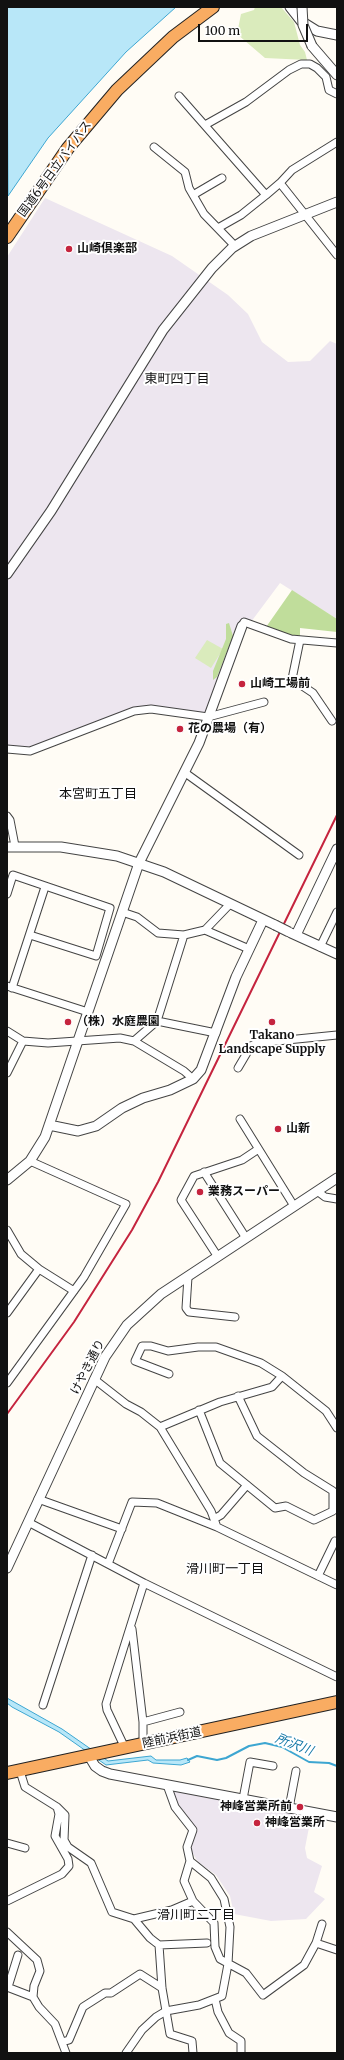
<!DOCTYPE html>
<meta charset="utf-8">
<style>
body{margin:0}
#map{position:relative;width:344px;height:2060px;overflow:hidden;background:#fffcf5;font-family:Merriweather,serif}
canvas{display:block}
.frame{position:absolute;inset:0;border:8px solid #111;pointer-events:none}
.scale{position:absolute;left:198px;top:24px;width:110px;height:18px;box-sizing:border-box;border:2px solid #111;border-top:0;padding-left:5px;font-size:12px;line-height:14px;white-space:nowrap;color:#111;-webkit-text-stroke:3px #fff;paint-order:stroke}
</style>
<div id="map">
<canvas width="344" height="2060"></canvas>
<div class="frame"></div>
<div class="scale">100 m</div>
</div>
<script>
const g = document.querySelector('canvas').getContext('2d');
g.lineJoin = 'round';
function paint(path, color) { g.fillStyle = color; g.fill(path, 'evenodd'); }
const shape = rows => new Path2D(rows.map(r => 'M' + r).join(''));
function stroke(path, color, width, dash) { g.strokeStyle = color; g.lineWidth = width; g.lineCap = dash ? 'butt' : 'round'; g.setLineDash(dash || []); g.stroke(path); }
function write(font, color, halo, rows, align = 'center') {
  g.font = font + ' Merriweather,"Noto Sans JP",serif'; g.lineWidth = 4; g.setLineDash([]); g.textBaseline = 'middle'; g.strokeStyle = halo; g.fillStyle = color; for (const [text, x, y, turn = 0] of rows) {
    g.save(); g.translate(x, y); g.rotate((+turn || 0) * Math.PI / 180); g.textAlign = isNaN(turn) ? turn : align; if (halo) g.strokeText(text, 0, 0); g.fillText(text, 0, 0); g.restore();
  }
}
paint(shape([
 [45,198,172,256,228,295,248,314,262,342,288,362,310,361,330,341,337,344,337,619,280,583,242,634,231,665,222,666,204,715,149,709,30,751,7,749,7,257],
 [175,1791,311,1817,305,1848,307,1858,322,1866,314,1892,325,1899,306,1919,271,1921,234,1914,230,1896,216,1875,198,1862,191,1850,195,1826,178,1804,172,1793]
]), '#ede6ef');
paint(shape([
 [255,7,281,7,294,22,300,45,305,52,307,60,265,58,237,34,241,14,254,10],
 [207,640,223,649,211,668,195,658]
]), '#daebbc');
paint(shape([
 [292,590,337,619,337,632,300,628,300,640,264,630],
 [229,623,233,636,217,677,213,680,213,671,226,639,226,624]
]), '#c0dd9b');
const water = shape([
 [7,7,176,7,126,52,48,138,8,196,7,7],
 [7,1698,62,1729,108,1761,151,1756,156,1760,180,1760,187,1758,190,1762,181,1765,153,1763,148,1760,106,1765,59,1732,12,1707,7,1703,7,1698]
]);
paint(water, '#b8e7f8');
stroke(water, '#3da6d1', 1);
stroke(shape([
 [188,1760,197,1756,217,1760,226,1758,249,1746,265,1743,282,1747,309,1762,329,1763,337,1766]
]), '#3da6d1', 2);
const minor = shape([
 [179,96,266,195,280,183,337,255],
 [205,125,246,102,289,70,301,64,310,64,317,68,326,77,329,90,337,94],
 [154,147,185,172,189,188,204,214,235,246],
 [280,183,292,170,337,142],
 [193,195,222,178],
 [218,228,241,215,266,195],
 [242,626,244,622,291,639,337,643],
 [300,640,292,679,313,693,332,721],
 [7,749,30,751,134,711,151,709,208,717,264,702],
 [184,772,299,855],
 [7,816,10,820,15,846],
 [7,894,13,875,110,908,96,956,30,935],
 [122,912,137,917,158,933,184,935,205,930,230,904],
 [205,930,249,949],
 [320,947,337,912],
 [7,986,88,1012],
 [12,988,45,887],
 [157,1021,184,935],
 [7,1031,23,1041,48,1043,120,1038,134,1041,184,1071,193,1079],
 [134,1041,157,1021,216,1033],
 [238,1068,251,1046,257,1043,337,1035],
 [7,1073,23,1041],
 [240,1119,294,1206],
 [204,1172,246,1238],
 [317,1191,325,1197,337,1199],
 [7,1230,21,1254,39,1269,74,1291],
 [218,1257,181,1200,194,1176,242,1160,257,1150],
 [188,1277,186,1308,189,1312,235,1317],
 [7,1313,39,1269],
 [169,1374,135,1361,142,1346,151,1346,168,1351,198,1347,216,1347,261,1363,282,1376,326,1411,337,1428],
 [94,1379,126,1404,141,1412,160,1427,211,1511,217,1527,337,1585],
 [7,1383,84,1277,126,1204,30,1161],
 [199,1410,220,1463,275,1508,286,1506,314,1520,333,1511,333,1491,304,1473,257,1436,238,1396],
 [160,1427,220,1402,272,1387,282,1376],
 [38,1499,122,1529],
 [214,1519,221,1515,247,1485],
 [28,1522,144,1583,337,1677],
 [108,1564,132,1502,157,1503,217,1527],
 [318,1576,335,1541,337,1542],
 [132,1629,143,1722,180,1712],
 [43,1705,92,1555],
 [143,1744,143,1722],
 [125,1748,107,1710,106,1704,144,1583],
 [243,1799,250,1762,273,1766],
 [57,1807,65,1815,64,1840,68,1847,91,1863,112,1912,134,1919,150,1938,159,1945,207,1943],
 [289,1808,296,1771],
 [7,1843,25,1848],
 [190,1861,184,1881,193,1901,214,1923,215,1947,220,1959,246,1973,263,1995,304,1965,316,1943,337,1950],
 [7,1901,62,1874,69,1866,68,1859,55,1836,59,1814,57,1807,25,1787,20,1771],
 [134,1919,172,1910,193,1901],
 [7,1932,37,1960,40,1971,34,1986,33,1997,39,2007,55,2024,66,2053],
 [316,1943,322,1924],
 [159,1945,162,1988,170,2034,192,2041,193,2053],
 [7,1987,33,1997],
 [8,1987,18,1955],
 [215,1999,218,2012,229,2033,241,2041,241,2053],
 [62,2042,69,2040,83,2007,105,1993,111,1993,140,1974,162,1988],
 [126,2053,142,2030,156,2017,166,2011,199,2005,222,1996,228,1964,230,1927,224,1899,211,1878,190,1861,187,1847,193,1830,175,1807,167,1785]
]);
const tertiary = shape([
 [290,7,301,21,317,31,337,35],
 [312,46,337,75],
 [7,574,51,511,163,330,212,268,232,248,251,236,337,202],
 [7,847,61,847,117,856,164,872,275,925],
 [291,933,337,954],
 [296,935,337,849],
 [49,1125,78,1131,96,1126,122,1108,143,1098,170,1090,193,1079,201,1070,236,977,263,920],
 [7,1180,30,1161,45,1137,139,863,199,743,242,626],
 [7,1568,105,1357,127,1325,161,1294,337,1178],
 [89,1756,95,1766,102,1771,110,1774,337,1817]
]);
const trunk = shape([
 [7,237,68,148,117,90,173,37,213,7],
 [7,1773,337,1702]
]);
stroke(minor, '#444', 9);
stroke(tertiary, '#444', 11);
stroke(trunk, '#222', 14);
stroke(minor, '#fff', 7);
stroke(tertiary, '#fff', 9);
stroke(trunk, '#f9ac62', 12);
stroke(shape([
 [7,1414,74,1322,132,1230,158,1182,337,815]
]), '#c5243e', 2);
const tertiaryBridge = shape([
 [302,7,303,25,312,46],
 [275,925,289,932]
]);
stroke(tertiaryBridge, '#444', 11, []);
stroke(tertiaryBridge, '#fff', 9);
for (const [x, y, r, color] of [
 [69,249,4,"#c5243e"],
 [242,684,4,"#c5243e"],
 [180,729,4,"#c5243e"],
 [68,1022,4,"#c5243e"],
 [272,1022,4,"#c5243e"],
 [278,1129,4,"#c5243e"],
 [200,1192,4,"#c5243e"],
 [300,1807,4,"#c5243e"],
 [257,1823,4,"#c5243e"]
]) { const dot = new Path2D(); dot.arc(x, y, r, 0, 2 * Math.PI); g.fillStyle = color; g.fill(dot); stroke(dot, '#fff', 1.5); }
write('12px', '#111', '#fff', [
 ["国道6号日立バイパス",55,169,-54],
 ["けやき通り",88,1367,-63],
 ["陸前浜街道",172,1738,-12]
]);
write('bold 12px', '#111', '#fff', [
 ["山崎倶楽部",77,249],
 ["山崎工場前",250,684],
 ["花の農場（有）",188,729],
 ["（株）水庭農園",76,1022],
 ["Takano",272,1036,"center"],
 ["Landscape Supply",272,1050,"center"],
 ["山新",286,1129],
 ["業務スーパー",208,1192],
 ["神峰営業所前",292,1807,"right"],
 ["神峰営業所",265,1823]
], 'left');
write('13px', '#111', '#fff', [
 ["東町四丁目",177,379],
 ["本宮町五丁目",98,794],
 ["滑川町一丁目",225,1569],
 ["滑川町二丁目",196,1915]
]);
write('italic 13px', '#1578a7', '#fff', [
 ["所沢川",294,1745,21]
]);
</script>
